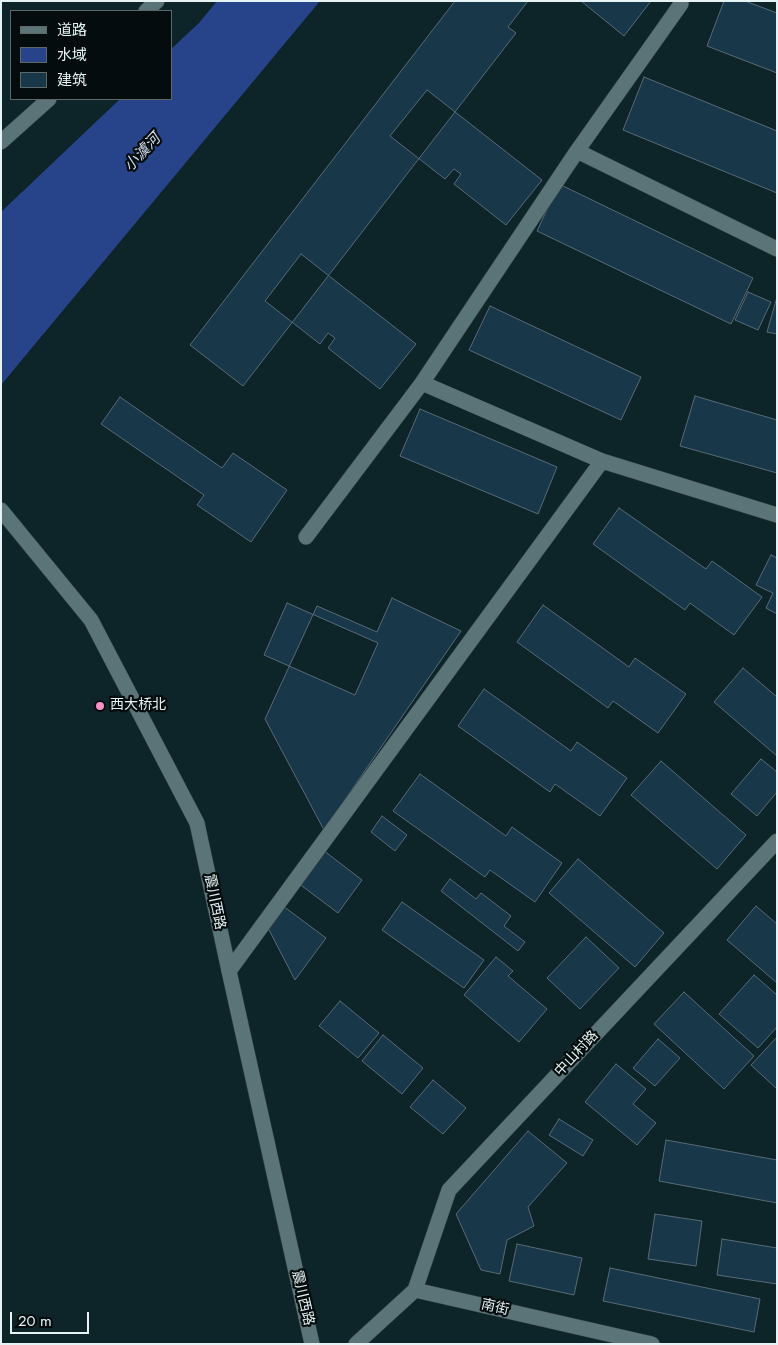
<!DOCTYPE html>
<meta charset="utf-8">
<style>
body{margin:0}
#map{position:relative;width:778px;height:1345px;overflow:hidden;background:#0d2428;font-family:Jost,"Noto Sans SC",sans-serif}
canvas{display:block}
.frame{position:absolute;inset:0;border:2px solid #e5f3f5;pointer-events:none}
.legend{position:absolute;left:10px;top:10px;width:162px;height:90px;box-sizing:border-box;background:#040c0d;border:1px solid #5e686a;margin:0;padding:6px 9px;list-style:none;font-size:15px;color:#e5f3f5}
.legend li{display:flex;align-items:center;gap:10px;height:25px}
.legend b{width:25px;border:1px solid #5e686a}
.scale{position:absolute;left:10px;top:1312px;width:79px;height:22px;box-sizing:border-box;border:2px solid #e5f3f5;border-top:0;padding-left:6px;font-size:15px;line-height:18px;white-space:nowrap;color:#e5f3f5;-webkit-text-stroke:4px #040c0d;paint-order:stroke}
</style>
<div id="map">
<canvas width="778" height="1345"></canvas>
<div class="frame"></div>
<ul class="legend">
<li><b style="height:6px;background:#5b7478"></b>道路</li>
<li><b style="height:14px;background:#27448a"></b>水域</li>
<li><b style="height:14px;background:#183749"></b>建筑</li>
</ul>
<div class="scale">20 m</div>
</div>
<script>
const g = document.querySelector('canvas').getContext('2d');
g.lineJoin = 'round';
function paint(path, color) { g.fillStyle = color; g.fill(path, 'evenodd'); }
const shape = rows => new Path2D(rows.map(r => 'M' + r).join(''));
function stroke(path, color, width, dash) { g.strokeStyle = color; g.lineWidth = width; g.lineCap = dash ? 'butt' : 'round'; g.setLineDash(dash || []); g.stroke(path); }
function write(font, color, halo, rows, align = 'center') {
  g.font = font + ' Jost,"Noto Sans SC",sans-serif'; g.lineWidth = 4.5; g.setLineDash([]); g.textBaseline = 'middle'; g.strokeStyle = halo; g.fillStyle = color; for (const [text, x, y, turn = 0] of rows) {
    g.save(); g.translate(x, y); g.rotate((+turn || 0) * Math.PI / 180); g.textAlign = isNaN(turn) ? turn : align; if (halo) g.strokeText(text, 0, 0); g.fillText(text, 0, 0); g.restore();
  }
}
paint(shape([
 [217,1,320,1,1,385,1,212,120,99,171,99,171,49,199,23]
]), '#27448a');
const building = shape([
 [455,1,528,1,508,27,516,33,243,386,190,345,455,1],
 [581,1,651,1,624,36,581,1],
 [724,1,745,1,777,13,777,73,707,46,724,1],
 [644,77,777,131,777,193,623,130,644,77],
 [427,90,542,180,506,225,454,184,461,174,454,169,445,179,390,136,427,90],
 [559,184,753,278,731,324,537,231,559,184],
 [301,254,416,344,380,389,328,348,335,338,328,333,320,344,265,301,301,254],
 [748,292,771,302,758,330,735,320,748,292],
 [777,297,777,334,767,332,777,297],
 [490,306,641,377,621,420,469,350,490,306],
 [695,396,777,420,777,473,680,446,695,396],
 [120,397,222,468,233,453,287,490,251,542,197,505,204,495,101,424,120,397],
 [420,409,557,467,538,514,400,456,420,409],
 [619,508,706,569,712,561,762,597,734,635,690,603,685,610,593,544,619,508],
 [771,555,777,558,777,614,766,608,773,593,756,585,771,555],
 [392,598,461,631,324,830,265,719,317,606,377,632,392,598],
 [287,603,378,643,355,695,264,655,287,603],
 [543,605,629,667,635,658,686,694,658,733,613,701,608,708,517,642,543,605],
 [743,668,777,697,777,756,714,702,743,668],
 [484,689,571,751,577,742,627,778,600,816,555,784,550,792,458,726,484,689],
 [761,759,777,772,777,792,757,816,731,794,761,759],
 [661,761,746,835,717,869,631,795,661,761],
 [420,774,506,836,512,827,562,863,535,902,490,870,485,877,393,811,420,774],
 [382,816,407,835,395,851,371,832,382,816],
 [323,850,362,880,338,913,298,883,323,850],
 [578,859,664,933,635,967,549,893,578,859],
 [450,879,476,899,481,893,511,916,504,926,525,942,518,951,441,891,450,879],
 [402,902,484,960,464,988,382,930,402,902],
 [283,906,326,938,295,980,268,928,283,906],
 [756,906,777,924,777,983,727,940,756,906],
 [586,937,619,968,580,1009,547,978,586,937],
 [496,957,513,971,508,976,547,1009,519,1042,464,995,496,957],
 [754,975,777,995,777,1027,758,1048,719,1014,754,975],
 [684,992,754,1056,724,1089,654,1024,684,992],
 [340,1001,379,1033,358,1058,319,1026,340,1001],
 [383,1035,423,1068,402,1094,362,1061,383,1035],
 [777,1037,777,1089,751,1065,777,1037],
 [658,1039,680,1058,655,1086,633,1068,658,1039],
 [616,1064,646,1089,633,1104,656,1123,637,1145,585,1102,616,1064],
 [433,1080,466,1108,443,1134,410,1107,433,1080],
 [559,1119,593,1140,583,1156,549,1135,559,1119],
 [528,1131,567,1163,528,1207,534,1226,507,1240,500,1274,481,1270,456,1214,528,1131],
 [666,1140,777,1160,777,1203,659,1181,666,1140],
 [655,1214,702,1221,696,1266,648,1259,655,1214],
 [722,1239,777,1248,777,1284,717,1275,722,1239],
 [517,1244,582,1258,574,1295,509,1281,517,1244],
 [610,1268,760,1299,754,1332,603,1301,610,1268]
]);
paint(building, '#183749');
stroke(building, '#586b78', 1);
const street = shape([
 [146,11,157,1],
 [1,142,49,99],
 [577,151,777,249],
 [602,461,777,515],
 [306,537,422,383],
 [229,971,602,461,422,383,577,151,681,4,681,1]
]);
const secondary = shape([
 [1,510,91,620,197,823,229,971,312,1344],
 [415,1290,449,1190,777,841],
 [356,1344,415,1290,652,1344]
]);
stroke(street, '#324043', 16);
stroke(secondary, '#324043', 16);
stroke(street, '#5b7478', 15);
stroke(secondary, '#5b7478', 15);
for (const [x, y, r, color] of [
 [100,706,5,"#fa8fc6"]
]) { const dot = new Path2D(); dot.arc(x, y, r, 0, 2 * Math.PI); g.fillStyle = color; g.fill(dot); stroke(dot, '#040c0d', 2); }
write('14px', '#e5f3f5', '#040c0d', [
 ["西大桥北",110,706]
], 'left');
write('14px', '#e5f3f5', '#040c0d', [
 ["震川西路",214,902,78],
 ["中山村路",577,1054,-47],
 ["震川西路",302,1298,77],
 ["南街",495,1308,13]
]);
write('italic 15px', '#d2dcf1', '#040c0d', [
 ["小澞河",143,153,-47]
]);
</script>
